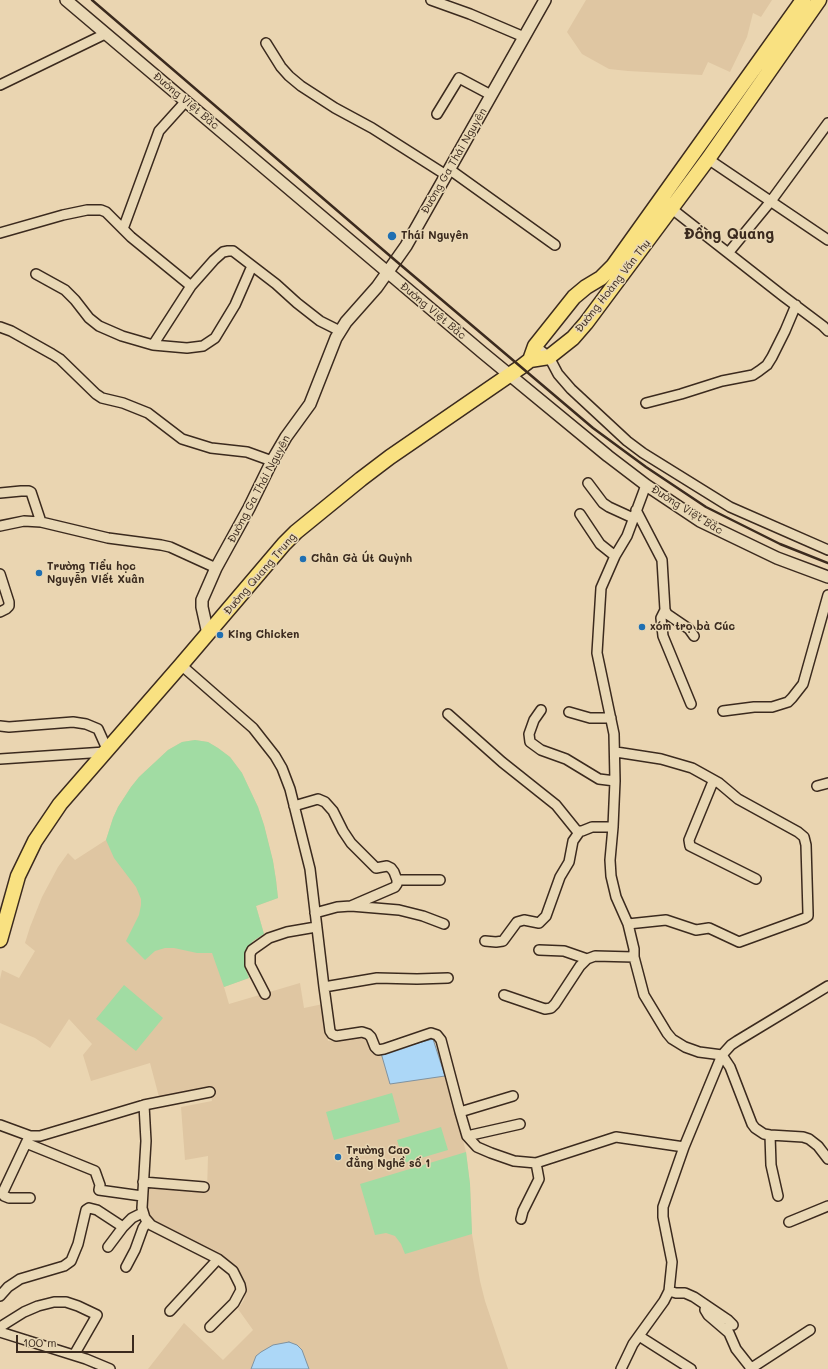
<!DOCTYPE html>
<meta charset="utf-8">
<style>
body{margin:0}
#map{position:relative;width:828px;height:1369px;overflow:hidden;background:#ead5b1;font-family:Mali,sans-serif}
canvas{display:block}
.scale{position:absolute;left:16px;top:1335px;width:118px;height:18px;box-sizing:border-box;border:2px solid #3b2a1e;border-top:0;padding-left:5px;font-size:12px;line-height:14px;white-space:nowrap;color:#3b2a1e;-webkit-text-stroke:3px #e9d8b5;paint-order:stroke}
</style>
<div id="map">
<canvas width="828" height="1369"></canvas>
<div class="scale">100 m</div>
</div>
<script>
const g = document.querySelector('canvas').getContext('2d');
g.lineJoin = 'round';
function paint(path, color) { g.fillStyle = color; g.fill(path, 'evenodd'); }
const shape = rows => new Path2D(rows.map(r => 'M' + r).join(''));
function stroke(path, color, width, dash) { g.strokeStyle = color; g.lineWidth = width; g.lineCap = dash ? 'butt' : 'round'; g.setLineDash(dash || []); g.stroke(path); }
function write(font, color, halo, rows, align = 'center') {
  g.font = font + ' Mali,sans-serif'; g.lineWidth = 3; g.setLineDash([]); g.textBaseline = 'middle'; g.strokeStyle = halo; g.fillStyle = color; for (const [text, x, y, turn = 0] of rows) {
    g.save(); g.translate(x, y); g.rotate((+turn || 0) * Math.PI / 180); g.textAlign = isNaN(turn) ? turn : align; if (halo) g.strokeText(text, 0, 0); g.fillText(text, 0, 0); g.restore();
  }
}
paint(shape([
 [586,0,772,0,761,17,753,13,747,37,730,72,708,62,702,75,628,71,609,69,582,54,567,32],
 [195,740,208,742,218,748,230,757,242,773,258,807,264,825,273,861,276,880,278,898,256,906,264,934,253,941,247,950,244,965,249,978,224,987,229,1004,300,983,304,1008,323,1004,328,1041,359,1036,364,1037,384,1053,433,1039,458,1121,466,1152,470,1184,472,1234,480,1281,485,1301,508,1369,148,1369,184,1323,223,1360,253,1330,238,1309,244,1300,246,1290,243,1279,236,1269,226,1259,209,1248,158,1224,146,1214,149,1187,207,1191,208,1156,185,1160,181,1107,212,1101,209,1087,159,1097,150,1063,91,1081,83,1055,92,1044,69,1019,50,1048,35,1038,0,1023,0,979,2,970,19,978,35,951,25,943,30,927,42,897,58,867,68,853,75,860,106,840,113,818,118,807,131,787,139,777,168,750,182,742]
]), '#dfc6a2');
paint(shape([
 [195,740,208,742,218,748,230,757,242,773,258,807,264,825,273,861,276,880,278,898,256,906,264,934,253,941,247,950,244,965,249,978,224,987,212,953,197,953,174,948,165,948,155,951,145,960,126,941,139,915,141,905,141,899,136,887,114,858,106,840,113,818,118,807,131,787,139,777,168,750,182,742],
 [124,985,163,1018,136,1051,96,1019],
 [392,1093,400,1122,334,1140,326,1112],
 [441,1127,448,1150,404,1163,397,1140],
 [466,1152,470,1184,472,1234,405,1254,401,1244,395,1236,386,1233,375,1235,360,1184]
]), '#a1dca3');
const water = shape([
 [433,1039,445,1076,390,1084,381,1053,433,1039],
 [289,1342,297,1345,302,1350,309,1369,251,1369,256,1356,261,1352,273,1345,289,1342]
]);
paint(water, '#acd7f7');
stroke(water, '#7f92a0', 1);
const minor = shape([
 [431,0,470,14,524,37],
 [266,43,281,67,289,76,301,86,335,108,372,128,446,175],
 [0,85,105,34],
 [437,114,459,78,491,95],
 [708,159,828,240],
 [449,169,555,245],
 [672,209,783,296,823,326,828,331],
 [123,229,159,131,186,101],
 [0,233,63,215,87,210,101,210,106,212,131,237,191,286],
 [729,252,771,201,828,123],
 [36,274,65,290,75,300,89,318,99,326,122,336,153,345,187,348,203,346,215,338,235,305,252,266],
 [0,327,11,331,52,354,60,359,96,394,102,398,123,403,148,413,182,439,211,448,247,452,272,461],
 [153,345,191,286,214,260,223,252,228,251,233,251,276,284,297,303,320,321,340,331],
 [535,346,549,357,558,374,571,389,627,441,643,453,730,507,828,550],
 [646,403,681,394,722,381,753,375,759,371,767,365,772,357,785,331,796,305],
 [588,483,603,503,609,507,633,518],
 [646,485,627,536,615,556,601,588,597,653,614,734,615,781,613,827,610,860,611,876,616,897,628,924,634,949,634,957,644,995,667,1033,672,1039,685,1047,699,1052,722,1055,730,1067,752,1124,755,1128,764,1134,770,1135,803,1137,809,1139,818,1146,828,1159],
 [0,493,21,491,29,491,31,492,41,522],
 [636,510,662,560,665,610,667,614,689,629,694,636],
 [580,514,600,544,615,556],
 [0,526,24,521,41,522,108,538,161,545,170,547,216,568],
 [0,574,9,602,9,606,6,609,0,612],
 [665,610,661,618,663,636,691,704],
 [181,665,253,728,275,756,282,768,290,789,310,869,324,987,330,1031,332,1034,336,1036,362,1032,368,1034,371,1037,375,1047,378,1050,384,1049,431,1033,437,1035,441,1040,460,1112,467,1136,477,1147,491,1153,514,1161,536,1163,616,1137,684,1147],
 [541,710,534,720,529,734,530,742,541,750,566,759,599,779,615,781],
 [723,711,754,707,772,707,788,702,792,698,803,684,828,595],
 [569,712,590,718,611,718],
 [448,714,502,762,556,805,577,831,582,831,592,827,613,827],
 [0,726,9,727,73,722,86,724,98,729,107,749],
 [616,752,661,759,692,768,719,783,738,799,798,832,804,837,806,845,808,913,808,916,805,918,739,942,709,928,696,930,666,920,628,924],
 [0,759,105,752],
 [715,782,712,784,689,840,690,846,756,879],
 [817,786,828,783],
 [294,806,318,799,325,802,333,811,343,831,351,843,376,868,387,866,391,868,394,872,397,880,397,884,395,887,351,906],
 [397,880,440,880],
 [315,913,337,907,351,906,399,910,423,916,444,924],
 [485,941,496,942,503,941,517,922,524,920,539,923,546,916,560,877,569,862,573,841,580,831],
 [539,950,564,951,587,959],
 [324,987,377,978,417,979,448,978],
 [265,994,250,965,250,954,252,950,269,938,287,932,316,927],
 [504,995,545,1009,551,1008,555,1004,580,966,587,959,595,956,634,957],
 [144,1105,146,1141,142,1208,145,1218,151,1225,218,1259,233,1271,240,1285,241,1290,234,1303,210,1327],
 [460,1112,513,1096],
 [0,1125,30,1136,40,1136,144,1105,210,1092],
 [770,1135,771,1165,778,1196],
 [467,1136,520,1124],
 [28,1139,3,1192,4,1196,9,1198,30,1198],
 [26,1143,95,1171,100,1185,99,1190,142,1196],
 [143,1182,204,1187],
 [521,1219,523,1211,539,1179,536,1163],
 [789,1222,828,1206],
 [108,1247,123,1227,132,1218,142,1213],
 [126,1267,135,1250,143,1228,147,1222],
 [669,1291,676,1293,685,1293,694,1297,728,1320,733,1325],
 [0,1296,8,1287,20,1279,64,1266,71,1261,78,1244,86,1210,89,1208,97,1210,123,1227],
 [706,1305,705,1310,708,1315,729,1333,736,1349,751,1368],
 [170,1311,218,1259],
 [0,1327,24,1312,38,1306,54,1302,66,1302,78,1306,97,1315,74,1355],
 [0,1332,86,1359,110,1369],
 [639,1336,691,1369],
 [621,1369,633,1344,664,1301,669,1291,672,1262,663,1217,663,1207,684,1147,722,1055,731,1045,737,1041,828,986],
 [750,1369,810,1330]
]);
const tertiary = shape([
 [66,0,483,353,608,456,646,485,700,521,777,558,828,577],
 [208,634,202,607,202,600,216,568,249,508,272,461,286,437,310,404,336,338,346,322,377,287,406,246,545,0]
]);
const primary = shape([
 [530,360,549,357,573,338,586,323,708,159,819,0],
 [0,940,18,876,35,841,60,804,181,665,284,544,296,532,361,479,390,457,521,367,530,360,535,346,574,297,586,287,601,278,613,266,803,0]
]);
stroke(minor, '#3b2a1e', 12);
stroke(tertiary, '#3b2a1e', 14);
stroke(primary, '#3b2a1e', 17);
stroke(minor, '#e9d8b5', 9);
stroke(tertiary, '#e9d8b5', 11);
stroke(primary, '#f9e181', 14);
stroke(shape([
 [92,0,396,261,593,428,646,467,706,507,780,544,828,563]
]), '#3b2a1e', 2.5);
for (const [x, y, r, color] of [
 [392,236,5,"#1f6fb2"],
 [303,559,4,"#1f6fb2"],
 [39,573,4,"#1f6fb2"],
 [642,627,4,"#1f6fb2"],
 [220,635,4,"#1f6fb2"],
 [338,1157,4,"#1f6fb2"]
]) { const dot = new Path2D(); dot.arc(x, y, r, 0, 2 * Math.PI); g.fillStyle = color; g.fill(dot); stroke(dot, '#e9d8b5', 1.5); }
write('11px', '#3b2a1e', '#e9d8b5', [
 ["Đường Việt Bắc",186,101,40],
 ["Đường Ga Thái Nguyên",454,161,-60],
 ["Đường Hoàng Văn Thụ",613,286,-52],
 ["Đường Việt Bắc",433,311,40],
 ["Đường Ga Thái Nguyên",259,489,-62],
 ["Đường Việt Bắc",687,510,32],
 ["Đường Quang Trung",260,574,-49]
]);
write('bold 11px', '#3b2a1e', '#e9d8b5', [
 ["Thái Nguyên",401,236],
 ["Chân Gà Út Quỳnh",311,559],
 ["Trường Tiểu học",47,567],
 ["Nguyễn Viết Xuân",47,580],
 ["xóm trọ bà Cúc",650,627],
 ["King Chicken",228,635],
 ["Trường Cao",346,1151],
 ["đẳng Nghề số 1",346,1164]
], 'left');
write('bold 15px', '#3b2a1e', '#e9d8b5', [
 ["Đồng Quang",729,234]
]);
</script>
